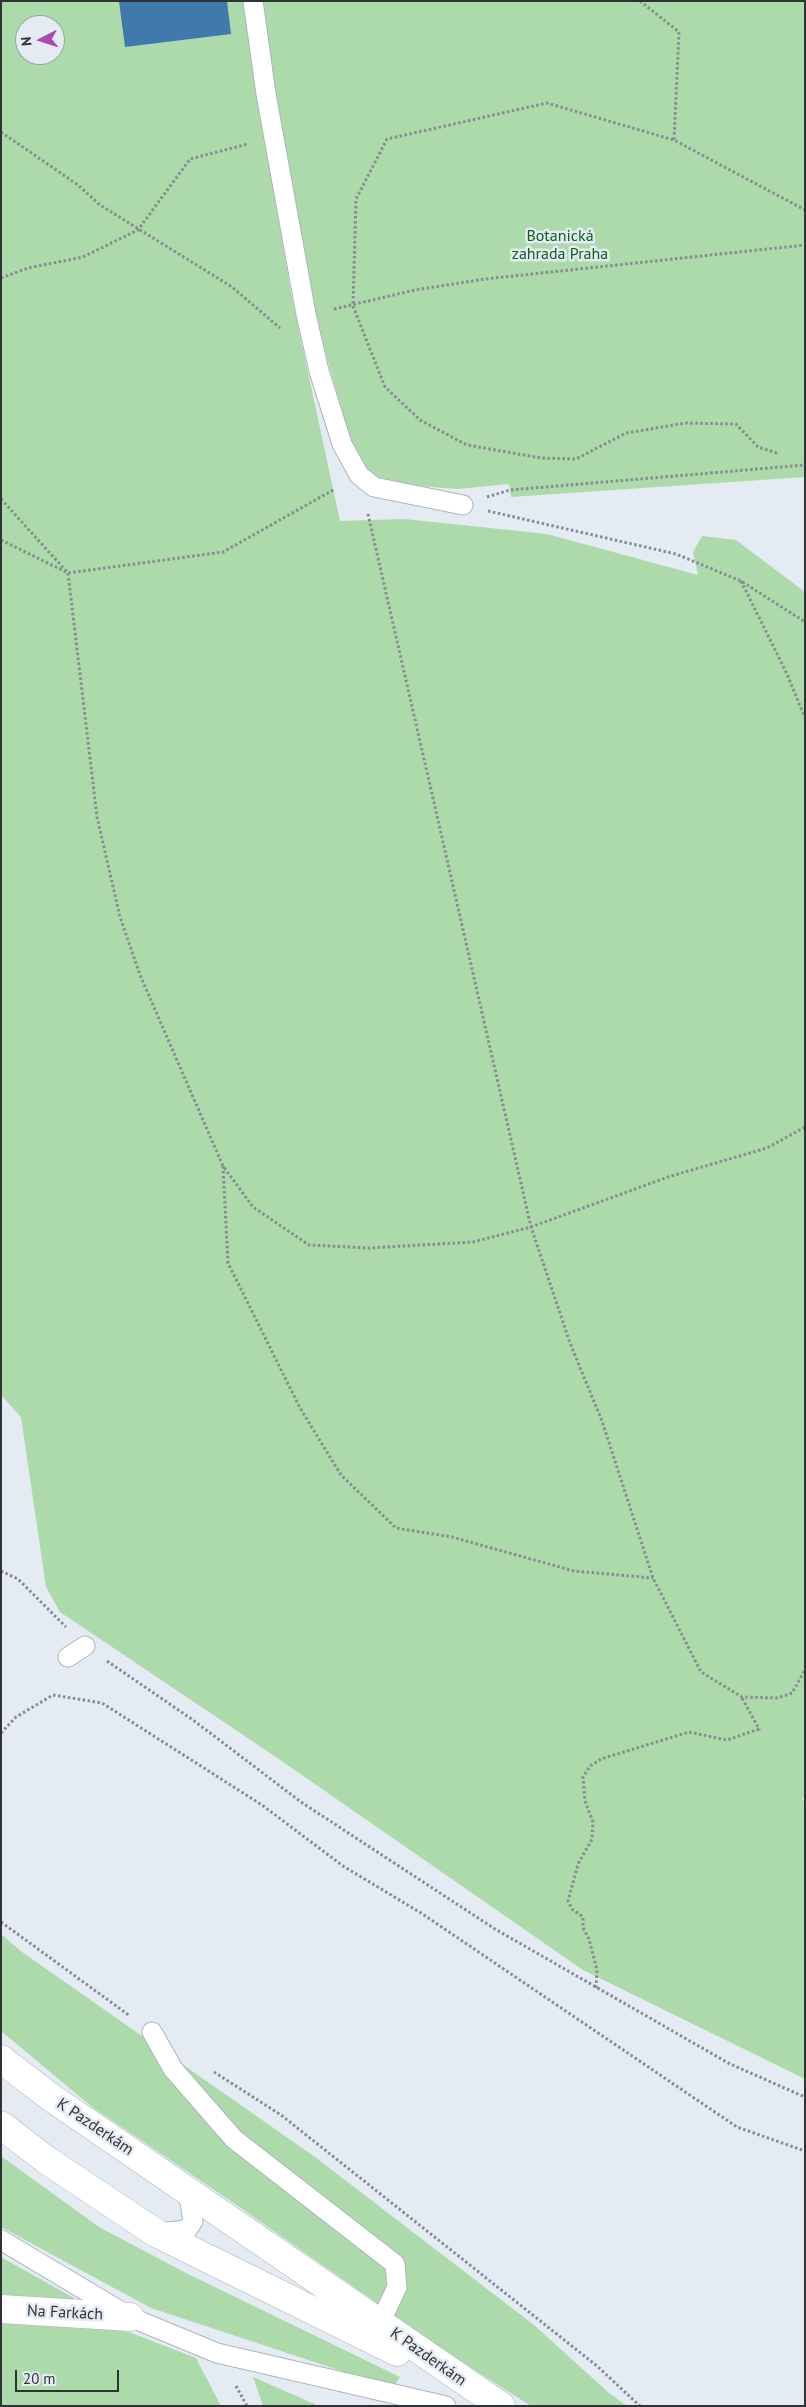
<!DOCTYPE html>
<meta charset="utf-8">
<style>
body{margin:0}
#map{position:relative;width:806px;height:2407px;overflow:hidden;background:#e4ebf3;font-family:"PT Sans",sans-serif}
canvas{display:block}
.frame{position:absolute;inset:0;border:2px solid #303336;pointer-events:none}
.north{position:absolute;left:15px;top:15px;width:50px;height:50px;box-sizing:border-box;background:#e4ebf3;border:1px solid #9ca1a7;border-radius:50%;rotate:265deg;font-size:14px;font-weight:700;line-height:20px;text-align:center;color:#303336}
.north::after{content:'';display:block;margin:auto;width:18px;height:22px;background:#a84ab3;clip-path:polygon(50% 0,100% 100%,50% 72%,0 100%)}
.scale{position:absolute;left:15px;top:2370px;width:104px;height:22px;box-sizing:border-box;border:2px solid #303336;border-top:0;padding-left:6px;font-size:15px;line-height:18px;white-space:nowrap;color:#303336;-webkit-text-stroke:4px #e4ebf3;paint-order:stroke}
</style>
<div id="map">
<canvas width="806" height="2407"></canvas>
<div class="frame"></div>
<div class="north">N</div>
<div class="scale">20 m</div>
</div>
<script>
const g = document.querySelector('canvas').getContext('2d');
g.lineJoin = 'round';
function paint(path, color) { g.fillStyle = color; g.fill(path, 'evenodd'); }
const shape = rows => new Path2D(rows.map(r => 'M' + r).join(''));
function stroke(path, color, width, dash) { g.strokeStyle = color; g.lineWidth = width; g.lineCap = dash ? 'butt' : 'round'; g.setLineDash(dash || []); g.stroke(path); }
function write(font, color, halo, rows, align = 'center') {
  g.font = font + ' "PT Sans",sans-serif'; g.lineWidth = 5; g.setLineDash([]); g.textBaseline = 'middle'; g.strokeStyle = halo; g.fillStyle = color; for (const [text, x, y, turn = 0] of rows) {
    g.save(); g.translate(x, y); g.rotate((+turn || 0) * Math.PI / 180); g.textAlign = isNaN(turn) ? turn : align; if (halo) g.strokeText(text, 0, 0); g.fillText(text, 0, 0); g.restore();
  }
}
paint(shape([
 [1,1,805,1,805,477,511,497,509,484,458,489,378,483,353,450,314,312,276,94,257,95,292,298,340,521,405,519,547,534,698,575,693,552,702,536,736,540,805,592,805,1800,801,1797,805,1803,805,2079,583,1970,273,1755,60,1612,46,1587,21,1417,1,1395],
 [25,25,55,25,55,55,25,55],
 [1,1934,22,1952,315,2157,534,2325,609,2393,627,2406,531,2406,451,2355,238,2206,92,2107,1,2031],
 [1,2156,99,2227,188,2274,400,2377,393,2388,151,2308,1,2227],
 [1,2257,81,2302,1,2296],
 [1,2314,129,2332,196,2358,221,2406,1,2406],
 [253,2377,319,2406,263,2406]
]), '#addaab');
paint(shape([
 [119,1,227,1,231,34,125,47]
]), '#4079ac');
const service = shape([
 [253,1,266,94,306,314,319,371,342,444,359,475,374,487,463,505],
 [68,1657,85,1646],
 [152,2032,173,2069,234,2139,395,2264,397,2287,380,2323],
 [158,2233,187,2230,193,2221,188,2190],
 [1,2240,130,2317,217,2353,446,2406]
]);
const minor = shape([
 [1,2309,130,2317]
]);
const tertiary = shape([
 [1,2059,49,2096,501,2406],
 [1,2125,45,2159,156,2233,397,2352]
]);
stroke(service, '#aeb5bc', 21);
stroke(minor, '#aeb5bc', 29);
stroke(tertiary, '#aeb5bc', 29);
stroke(shape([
 [640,1,679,32,674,140],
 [1,132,78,185,100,205,232,287,280,328],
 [1,278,28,268,83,257,138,230,190,159,248,144],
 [334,309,415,290,485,279,805,245],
 [777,453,758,447,736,424,686,423,626,433,576,459,541,458,467,445,420,420,385,387,353,306,356,199,387,139,547,103,674,140,805,210],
 [487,497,510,490,805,465],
 [1,499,68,573,97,817,120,917,140,975,223,1166,253,1207,309,1245,369,1248,473,1242,531,1227,668,1177,767,1148,805,1127],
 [488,511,676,554,741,581,805,622],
 [368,514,531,1227,570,1343,602,1421,653,1578,701,1672,742,1697,778,1698,792,1693,805,1670],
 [1,540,68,573,223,552,335,489],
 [741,581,787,674,805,718],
 [223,1166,228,1263,300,1408,341,1475,396,1528,452,1537,574,1571,653,1578],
 [1,1571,18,1579,66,1627],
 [107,1661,193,1720,301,1802,495,1929,730,2064,805,2097],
 [1,1733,16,1717,53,1695,102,1703,262,1805,343,1866,421,1913,737,2127,805,2151],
 [1,1922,130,2016],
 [596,1988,597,1970,589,1939,583,1928,583,1917,572,1909,568,1901,578,1864,592,1839,593,1822,585,1801,583,1777,590,1766,601,1759,689,1732,727,1740,759,1729,742,1698],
 [214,2072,281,2115,597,2366,640,2406],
 [236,2386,247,2406]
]), '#888c92', 3, [2.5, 2.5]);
stroke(service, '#fff', 19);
stroke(minor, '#fff', 28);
stroke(tertiary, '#fff', 28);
write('16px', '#0e6017', '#e4ebf3', [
 ["Botanická",560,236],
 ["zahrada Praha",560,254]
]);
write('16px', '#303336', '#e4ebf3', [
 ["K Pazderkám",95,2127,34],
 ["Na Farkách",65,2313,3],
 ["K Pazderkám",428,2357,35]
]);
</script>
